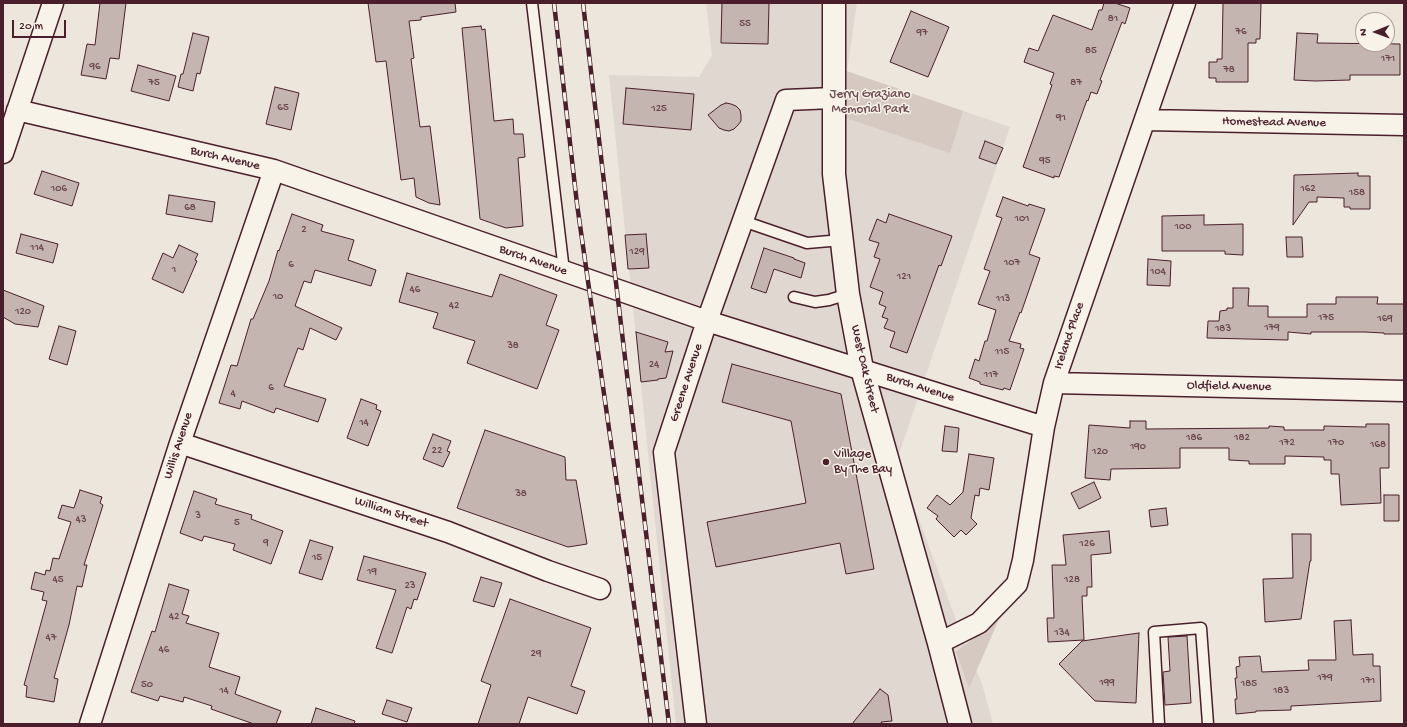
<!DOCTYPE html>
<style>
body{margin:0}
#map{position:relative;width:1407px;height:727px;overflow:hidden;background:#ece6dd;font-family:"Gochi Hand",sans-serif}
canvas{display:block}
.frame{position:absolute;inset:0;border:4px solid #4a1f2b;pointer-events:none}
.north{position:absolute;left:1355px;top:12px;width:40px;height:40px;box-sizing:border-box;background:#f7f3e8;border:1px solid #b29e9c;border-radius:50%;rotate:269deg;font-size:11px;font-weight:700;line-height:16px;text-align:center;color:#4a1f2b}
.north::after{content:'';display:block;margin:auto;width:14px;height:18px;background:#4a1f2b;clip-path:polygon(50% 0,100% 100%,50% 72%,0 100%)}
.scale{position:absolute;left:12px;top:20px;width:54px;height:18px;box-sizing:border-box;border:2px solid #4a1f2b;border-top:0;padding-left:5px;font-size:12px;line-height:14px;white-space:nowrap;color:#4a1f2b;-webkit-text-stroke:3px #f7f3e8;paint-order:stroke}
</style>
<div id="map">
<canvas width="1407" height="727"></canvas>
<div class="frame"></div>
<div class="north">N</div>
<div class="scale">20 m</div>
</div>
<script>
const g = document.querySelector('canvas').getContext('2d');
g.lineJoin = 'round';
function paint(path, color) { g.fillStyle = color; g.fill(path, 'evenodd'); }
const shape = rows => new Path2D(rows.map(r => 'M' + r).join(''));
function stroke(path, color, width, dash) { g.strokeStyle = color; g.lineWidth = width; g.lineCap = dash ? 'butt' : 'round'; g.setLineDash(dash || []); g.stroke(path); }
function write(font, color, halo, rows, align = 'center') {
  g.font = font + ' "Gochi Hand",sans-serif'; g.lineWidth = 3; g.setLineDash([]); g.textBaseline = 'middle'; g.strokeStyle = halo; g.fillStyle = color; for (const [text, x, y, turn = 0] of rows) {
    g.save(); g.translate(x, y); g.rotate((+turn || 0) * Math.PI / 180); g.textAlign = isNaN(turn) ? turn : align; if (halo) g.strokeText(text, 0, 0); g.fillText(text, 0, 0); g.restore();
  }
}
paint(shape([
 [706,3,857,3,847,71,1010,127,897,460,965,644,982,684,993,724,676,724,609,75,699,77,712,55]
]), '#e0d7d0');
paint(shape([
 [846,71,963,111,950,153,846,118],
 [1003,610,969,688,956,652,988,627]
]), '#d5c9c2');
const building = shape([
 [100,3,126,3,119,59,110,58,106,79,81,75,87,44,95,45,100,3],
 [368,3,455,3,456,12,421,17,421,20,409,21,414,58,411,59,420,127,430,126,440,205,429,203,416,197,414,178,401,180,386,61,376,62,368,3],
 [722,3,769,3,768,44,721,43,722,3],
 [1104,3,1115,3,1130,8,1125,24,1122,22,1100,80,1102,81,1097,94,1091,92,1088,101,1087,100,1059,177,1054,176,1054,178,1023,167,1052,85,1050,84,1054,73,1024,62,1029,48,1038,51,1053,15,1092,30,1099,10,1102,10,1104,3],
 [1223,3,1261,3,1260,39,1256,39,1256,43,1248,43,1248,82,1216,82,1216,78,1209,78,1209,62,1217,62,1217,59,1222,59,1223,3],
 [911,11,949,27,928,77,890,62,911,11],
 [481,26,482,30,485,29,494,121,513,119,514,134,523,134,525,157,518,158,523,226,506,228,480,219,462,28,481,26],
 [193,33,209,37,200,74,197,73,193,91,178,87,181,74,183,74,193,33],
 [1297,33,1318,34,1317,43,1400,44,1400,75,1350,75,1350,80,1315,81,1294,80,1297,33],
 [138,65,176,76,169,101,131,91,138,65],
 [275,87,299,93,291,130,266,124,275,87],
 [626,88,694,94,691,130,623,124,626,88],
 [726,103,731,104,736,106,740,110,741,115,741,121,738,125,734,129,729,131,724,130,719,128,708,115,721,105,726,103],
 [985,141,1003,148,996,164,979,158,985,141],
 [42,171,79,183,72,206,34,194,42,171],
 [1358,173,1358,176,1370,176,1370,209,1350,209,1350,207,1344,207,1344,198,1317,197,1317,202,1309,202,1293,225,1294,175,1358,173],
 [169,195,215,202,212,222,166,214,169,195],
 [1003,197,1028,206,1029,204,1045,209,1029,254,1040,258,1021,313,1020,312,1009,341,1021,344,1020,348,1024,349,1010,390,1004,388,1003,390,980,384,980,382,969,378,975,359,979,361,985,341,987,341,996,310,978,304,990,271,984,269,1002,218,996,216,1003,197],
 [292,214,323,225,321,231,354,240,348,260,376,270,371,286,315,270,311,283,304,281,295,306,342,328,336,340,310,328,303,350,298,348,284,386,326,399,318,422,276,408,274,413,242,401,240,409,219,403,231,365,237,366,251,319,253,319,269,281,278,250,279,251,292,214],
 [889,214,952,236,941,266,939,265,907,353,890,347,895,332,884,328,888,319,882,317,886,307,879,304,883,292,870,287,880,259,874,257,879,243,869,240,877,219,886,223,889,214],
 [1204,215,1204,225,1243,224,1243,255,1225,254,1225,251,1162,251,1162,216,1204,215],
 [21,234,58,244,53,263,16,253,21,234],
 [646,234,649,268,628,269,625,235,646,234],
 [1286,237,1302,237,1303,257,1287,257,1286,237],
 [179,245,198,254,195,260,197,261,183,293,152,279,163,253,173,258,179,245],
 [764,248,794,258,794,259,805,263,801,278,774,269,766,293,751,288,764,248],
 [1148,259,1171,261,1170,286,1147,285,1148,259],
 [407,273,492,297,500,274,557,295,546,325,559,330,537,389,467,363,475,341,433,328,438,313,399,302,407,273],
 [1233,288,1249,288,1248,306,1268,306,1268,317,1307,317,1307,304,1336,304,1336,297,1378,297,1377,304,1404,304,1404,334,1384,334,1384,333,1365,332,1311,332,1311,334,1288,332,1288,340,1207,338,1208,321,1219,321,1220,311,1227,310,1227,308,1233,308,1233,288],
 [3,290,44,306,38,327,15,324,3,317,3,290],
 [59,326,76,331,67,365,49,359,59,326],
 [636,332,668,342,665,352,673,351,666,378,658,379,658,380,641,382,636,332],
 [732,364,841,394,874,569,846,574,840,543,716,567,707,522,806,503,791,421,722,402,732,364],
 [361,399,377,405,376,409,381,411,368,446,347,438,361,399],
 [1130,421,1146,421,1146,429,1269,428,1269,426,1284,427,1284,430,1324,430,1324,426,1366,427,1366,424,1389,424,1389,468,1380,468,1381,503,1341,505,1339,474,1331,474,1331,460,1324,460,1324,457,1285,456,1285,464,1249,464,1249,461,1229,460,1229,448,1180,448,1180,468,1111,469,1110,480,1085,478,1089,425,1130,428,1130,421],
 [945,426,959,428,957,452,942,451,945,426],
 [485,430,565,457,566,480,576,480,587,544,568,547,457,508,485,430],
 [433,434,451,441,447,451,450,452,443,467,423,459,433,434],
 [969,454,994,458,989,490,980,488,979,496,975,495,971,518,977,524,966,535,961,530,954,537,936,519,938,516,927,508,937,495,950,505,963,492,969,454],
 [1094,482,1101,498,1079,509,1071,493,1094,482],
 [80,490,102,497,100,503,103,505,84,565,87,565,82,587,77,586,69,625,54,678,58,679,54,702,26,697,27,686,24,685,47,601,42,600,44,592,31,589,35,572,45,575,46,570,50,571,53,558,59,559,71,522,58,518,62,505,74,508,80,490],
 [194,491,217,499,215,504,252,515,251,519,283,531,271,564,233,550,235,544,204,536,202,541,180,533,194,491],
 [1384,495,1399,495,1399,521,1384,521,1384,495],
 [1166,508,1168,525,1151,527,1149,510,1166,508],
 [1109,531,1111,553,1091,555,1092,587,1087,587,1087,596,1082,596,1084,640,1048,642,1047,618,1054,618,1052,565,1066,565,1063,535,1109,531],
 [1292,534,1311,534,1311,561,1310,561,1301,619,1265,622,1263,579,1293,578,1292,534],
 [310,540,333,547,322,580,299,573,310,540],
 [364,556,426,573,417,600,414,599,411,609,407,607,392,653,376,648,396,590,357,580,364,556],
 [481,577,502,583,494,607,473,601,481,577],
 [169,584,189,590,182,614,189,616,186,623,219,633,209,667,240,677,235,694,281,711,276,724,254,724,211,709,212,706,184,697,183,702,160,696,158,701,131,692,152,631,155,632,169,584],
 [510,599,591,628,571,686,585,691,577,714,528,697,519,724,478,724,491,685,481,681,510,599],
 [1351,620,1353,655,1373,654,1373,666,1380,666,1381,701,1291,706,1291,710,1256,711,1256,712,1236,714,1235,699,1237,699,1235,678,1237,678,1236,667,1240,666,1239,657,1260,656,1262,672,1309,670,1308,660,1336,660,1334,621,1351,620],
 [1139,633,1136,703,1095,701,1059,664,1082,641,1139,633],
 [1187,636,1191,703,1165,705,1163,672,1170,671,1168,637,1187,636],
 [880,689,888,695,892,721,881,722,882,724,852,724,880,689],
 [387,700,412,708,407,722,382,714,387,700],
 [316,708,355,721,354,724,311,724,316,708]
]);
paint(building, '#c4b5b0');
stroke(building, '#4a1f2b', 1);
const service = shape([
 [532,3,564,271],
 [743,221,807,243,842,240],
 [794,297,815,302,829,300,848,294],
 [1159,724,1154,632,1201,628,1208,724]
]);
const minor = shape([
 [17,110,274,170,707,321,1044,427],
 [1145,120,1404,125],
 [3,153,53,3],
 [1054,383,1404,391],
 [180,443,448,532,548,571,600,589],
 [939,643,979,623,1017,584,1023,560,1044,427,1054,383,1185,3],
 [90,724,180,443,274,170],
 [696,724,664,452,707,321,786,100,833,98]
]);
const secondary = shape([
 [834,3,834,174,848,294,862,369,939,643,960,724]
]);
stroke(service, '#4a1f2b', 13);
stroke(minor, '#4a1f2b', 23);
stroke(secondary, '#4a1f2b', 25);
stroke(service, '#f7f3e8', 10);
stroke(minor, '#f7f3e8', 20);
stroke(secondary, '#f7f3e8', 22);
const rail = shape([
 [554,3,577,204,651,724],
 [583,3,607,208,669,724]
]);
stroke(rail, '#4a1f2b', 4.5);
stroke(rail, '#f7f3e8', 3, [9]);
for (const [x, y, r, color] of [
 [826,462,4,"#4a1f2b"]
]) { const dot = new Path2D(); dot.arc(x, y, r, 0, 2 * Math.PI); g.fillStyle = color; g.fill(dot); stroke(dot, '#f7f3e8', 1.5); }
write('11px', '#68444c', null, [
 ["81",1113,19],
 ["55",745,24],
 ["76",1241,32],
 ["97",922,33],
 ["85",1091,51],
 ["171",1388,59],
 ["96",95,67],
 ["78",1229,70],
 ["75",154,83],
 ["87",1076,83],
 ["65",283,108],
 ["125",659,109],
 ["91",1061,118],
 ["95",1045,161],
 ["106",59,189],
 ["162",1308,189],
 ["158",1357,193],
 ["68",190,208],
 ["101",1022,219],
 ["100",1183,227],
 ["2",304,230],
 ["114",37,248],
 ["129",637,252],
 ["107",1012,263],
 ["6",291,265],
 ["1",174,270],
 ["104",1158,272],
 ["121",904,277],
 ["46",415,290],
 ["10",278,297],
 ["113",1003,299],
 ["42",454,306],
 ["120",23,312],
 ["175",1326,318],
 ["169",1385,319],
 ["179",1272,328],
 ["183",1223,329],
 ["38",513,346],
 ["115",1002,352],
 ["24",654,365],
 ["117",991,375],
 ["6",271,388],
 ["4",233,394],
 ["14",364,423],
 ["186",1194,438],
 ["182",1242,438],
 ["172",1287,443],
 ["170",1336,443],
 ["168",1378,445],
 ["190",1138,447],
 ["22",437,451],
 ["120",1100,452],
 ["38",521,494],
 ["3",198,516],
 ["43",81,520],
 ["5",237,523],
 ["9",266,543],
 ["126",1087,544],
 ["15",317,558],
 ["19",372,572],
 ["45",58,580],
 ["128",1072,580],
 ["23",410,586],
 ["42",174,617],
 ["134",1062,633],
 ["47",51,638],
 ["46",164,650],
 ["29",536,654],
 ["179",1325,678],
 ["171",1368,681],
 ["199",1107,683],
 ["185",1249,684],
 ["50",147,685],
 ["14",224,691],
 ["183",1281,691]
]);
write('13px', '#6d4a51', '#f7f3e8', [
 ["Jerry Graziano",870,95],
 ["Memorial Park",870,110]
]);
write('13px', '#4a1f2b', '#f7f3e8', [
 ["Homestead Avenue",1274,123,1],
 ["Burch Avenue",225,159,13],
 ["Burch Avenue",533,261,19],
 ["Ireland Place",1070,336,-71],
 ["West Oak Street",864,369,77],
 ["Greene Avenue",687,383,-72],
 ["Oldfield Avenue",1229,387,1],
 ["Burch Avenue",920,388,18],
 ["Willis Avenue",179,446,-72],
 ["William Street",391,513,18]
]);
write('13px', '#4a1f2b', '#f7f3e8', [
 ["Village",834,455],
 ["By The Bay",834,470]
], 'left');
</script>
